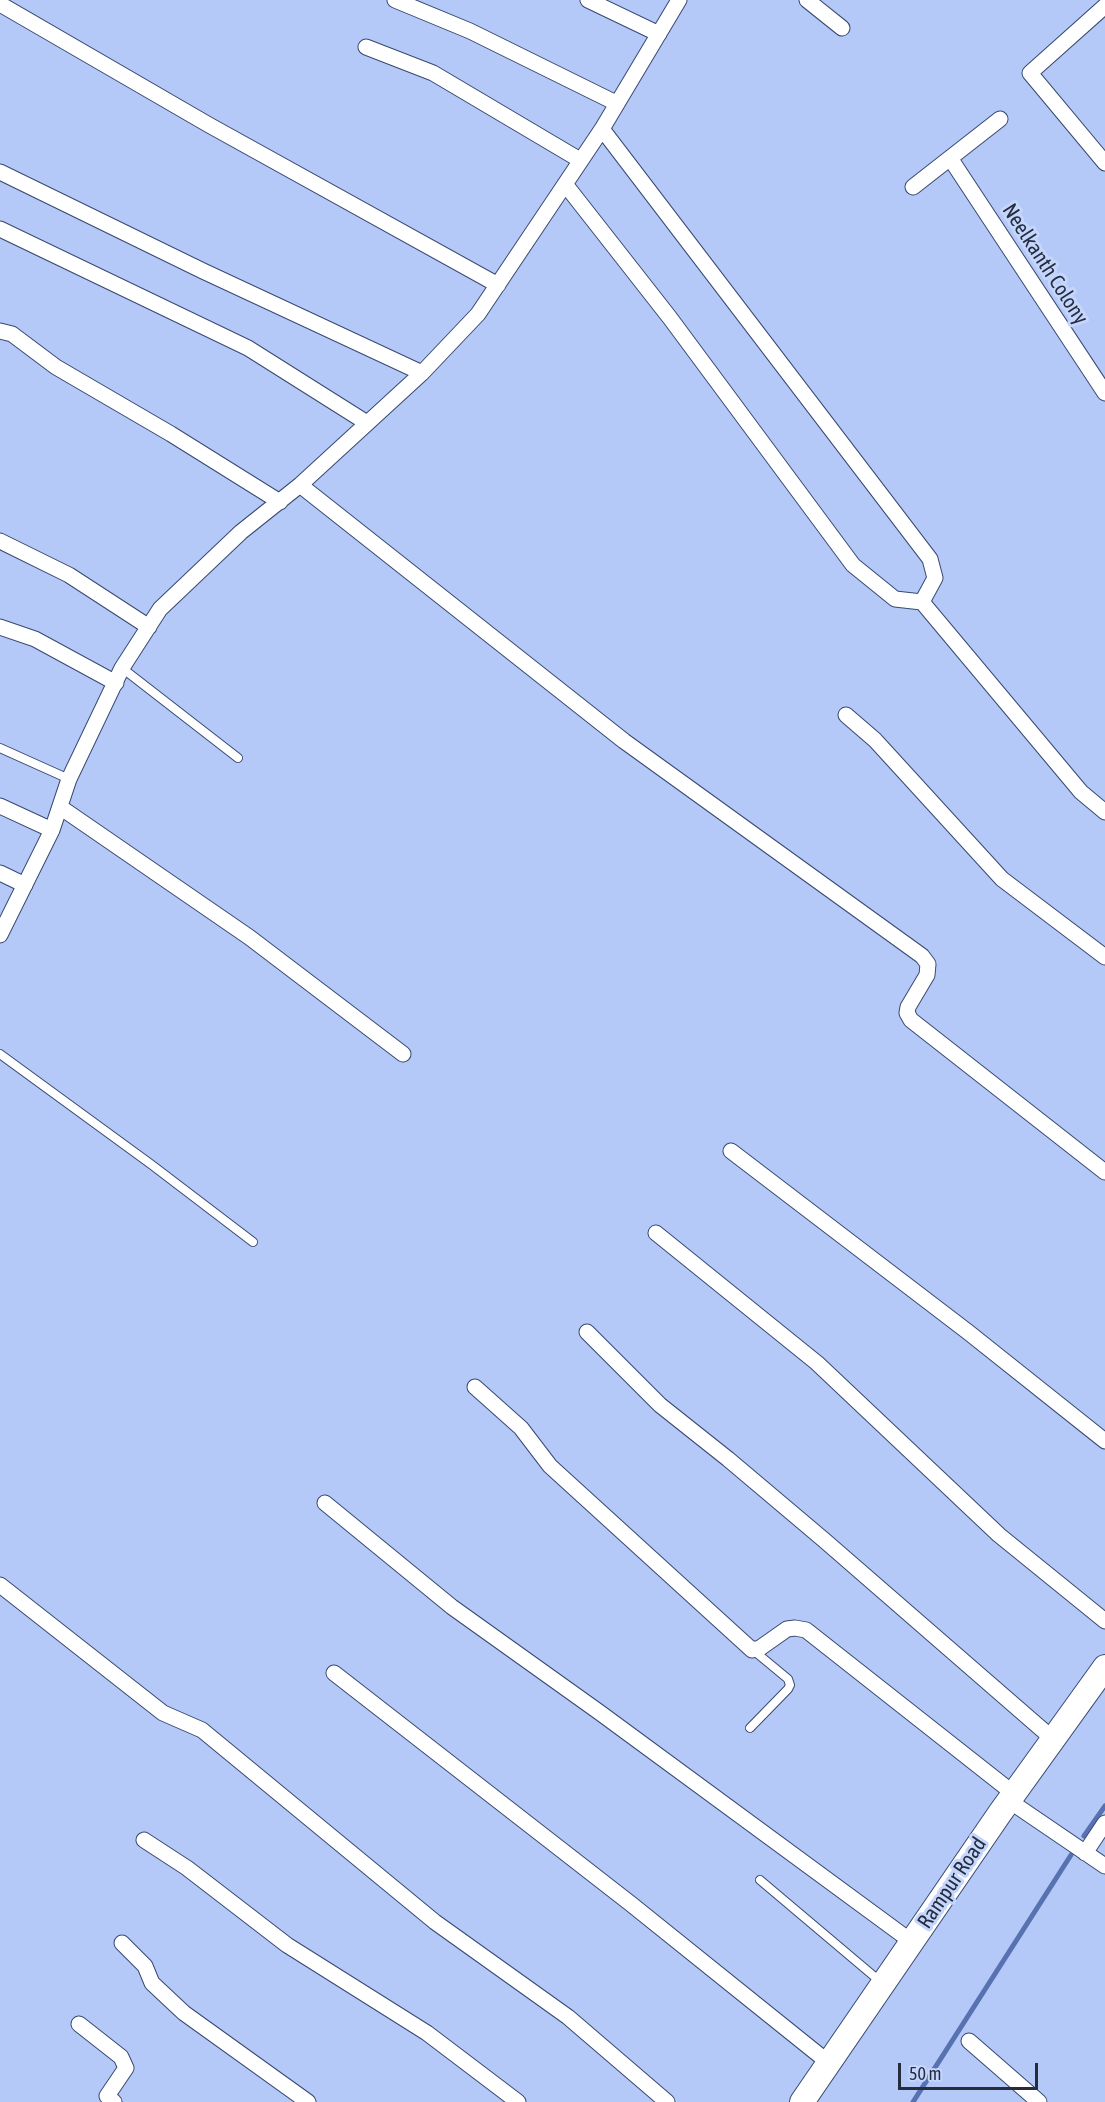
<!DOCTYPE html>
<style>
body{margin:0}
#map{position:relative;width:1105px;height:2102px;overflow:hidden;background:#b4c9f8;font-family:"Asap Condensed",sans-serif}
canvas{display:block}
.scale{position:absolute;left:898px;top:2063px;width:140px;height:27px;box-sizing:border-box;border:3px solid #242c3e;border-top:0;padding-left:8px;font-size:18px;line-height:21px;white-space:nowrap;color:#242c3e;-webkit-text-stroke:4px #c5d6fd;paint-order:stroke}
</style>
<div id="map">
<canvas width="1105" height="2102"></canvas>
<div class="scale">50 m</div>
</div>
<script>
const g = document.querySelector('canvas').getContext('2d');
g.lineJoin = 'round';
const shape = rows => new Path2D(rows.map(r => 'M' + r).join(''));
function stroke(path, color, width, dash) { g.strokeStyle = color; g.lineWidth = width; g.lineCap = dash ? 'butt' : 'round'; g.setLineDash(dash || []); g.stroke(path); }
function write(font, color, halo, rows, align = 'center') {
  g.font = font + ' "Asap Condensed",sans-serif'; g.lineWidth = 6; g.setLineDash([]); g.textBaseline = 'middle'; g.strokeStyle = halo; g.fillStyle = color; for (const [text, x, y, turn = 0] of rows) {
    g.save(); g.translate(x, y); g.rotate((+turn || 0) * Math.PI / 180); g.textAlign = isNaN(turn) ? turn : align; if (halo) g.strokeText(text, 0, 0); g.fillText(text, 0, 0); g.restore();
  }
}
stroke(shape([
 [1084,1836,1105,1806],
 [913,2102,1071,1855]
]), '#5872b1', 5);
const service = shape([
 [122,668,238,758],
 [0,748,69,779],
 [0,1054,152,1165,253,1242],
 [750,1728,788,1689,790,1685,788,1679,753,1650],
 [760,1880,882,1983]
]);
const minor = shape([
 [395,0,470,31,616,103],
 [588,0,659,34],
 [807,0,842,28],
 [0,4,209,125,498,285],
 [1105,6,1030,73,1105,163],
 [366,47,433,73,580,160],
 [602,129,930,559,935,578,922,602],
 [950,158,1105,393],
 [0,172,203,271,422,373],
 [565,184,670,318,853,565,895,599,922,602,1081,792,1105,812],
 [913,187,1000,119],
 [0,229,248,348,367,423],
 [0,331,12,334,56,367,171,434,280,502],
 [300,485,624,741,922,956,928,964,927,975,908,1007,907,1013,911,1020,1105,1172],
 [0,541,69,575,149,627],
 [0,627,35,639,116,683],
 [846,715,875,740,1002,879,1105,957],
 [0,806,52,830],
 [60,807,249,937,403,1054],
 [0,873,25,885],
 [0,935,52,830,69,779,122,668,160,609,241,532,300,485,422,373,478,314,602,129,679,0],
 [731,1151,968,1332,1105,1441],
 [656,1233,817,1363,999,1535,1105,1621],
 [587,1332,660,1405,728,1459,824,1540,1053,1739],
 [475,1387,521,1428,550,1466,752,1650,760,1648,787,1629,795,1628,806,1630,1013,1793],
 [325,1503,452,1607,599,1712,912,1942],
 [0,1585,163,1713,202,1730,435,1922,568,2017,667,2102],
 [334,1673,631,1904,829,2063],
 [1008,1800,1105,1866],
 [144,1840,187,1868,287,1945,427,2033,518,2102],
 [1085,1853,1105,1823],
 [122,1943,145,1966,152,1983,184,2013,308,2102],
 [79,2024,121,2057,126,2068,107,2096,114,2102],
 [969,2041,1039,2102]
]);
const primary = shape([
 [802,2102,1000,1813,1105,1667]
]);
stroke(service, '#384971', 10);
stroke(minor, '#384971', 17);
stroke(primary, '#384971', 26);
stroke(service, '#fff', 8);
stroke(minor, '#fff', 15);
stroke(primary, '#fff', 24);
write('21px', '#242c3e', '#c5d6fd', [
 ["Neelkanth Colony",1045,264,57],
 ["Rampur Road",952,1883,-56]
]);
</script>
